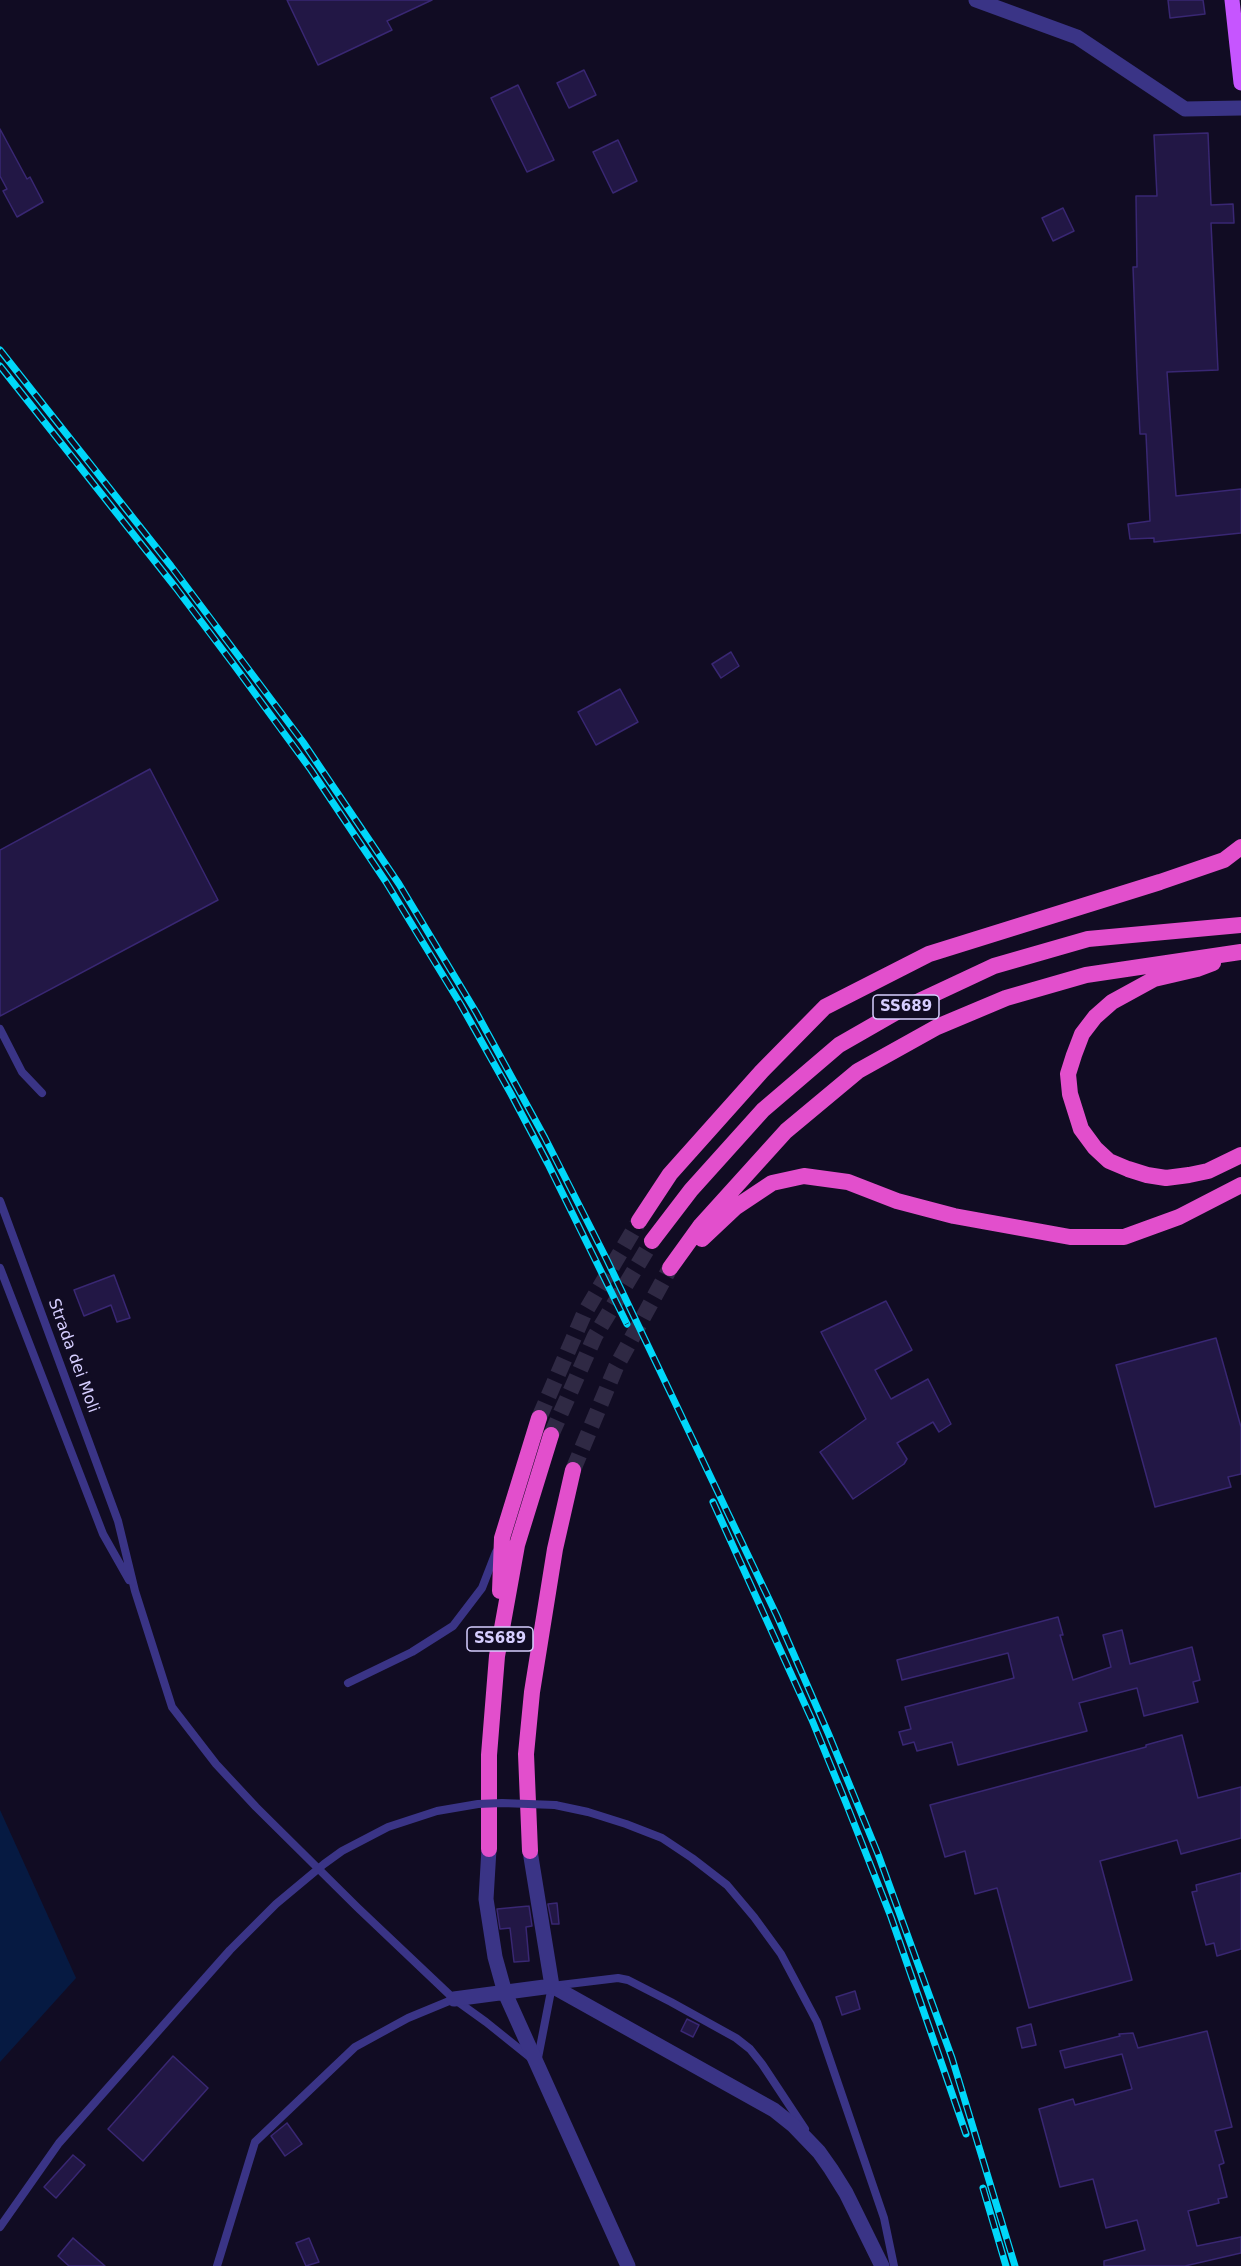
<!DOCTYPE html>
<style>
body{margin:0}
canvas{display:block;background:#110c23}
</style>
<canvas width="1241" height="2266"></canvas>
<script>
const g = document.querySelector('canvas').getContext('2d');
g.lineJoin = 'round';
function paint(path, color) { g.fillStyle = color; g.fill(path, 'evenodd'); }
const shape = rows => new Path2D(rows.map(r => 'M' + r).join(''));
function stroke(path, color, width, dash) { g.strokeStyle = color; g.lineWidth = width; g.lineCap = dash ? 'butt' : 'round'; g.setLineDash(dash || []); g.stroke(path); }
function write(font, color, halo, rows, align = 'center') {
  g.font = font + ' "DejaVu Sans",sans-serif'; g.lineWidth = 6; g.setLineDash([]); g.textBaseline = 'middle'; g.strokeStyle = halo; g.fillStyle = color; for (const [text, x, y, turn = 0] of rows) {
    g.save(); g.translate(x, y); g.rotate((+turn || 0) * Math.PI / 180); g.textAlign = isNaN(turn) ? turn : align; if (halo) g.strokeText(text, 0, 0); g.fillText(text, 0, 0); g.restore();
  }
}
paint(shape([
 [0,1810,76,1978,0,2062]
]), '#061a42');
const building = shape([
 [287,0,432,0,387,21,392,30,318,65,287,0],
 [1168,0,1203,0,1205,14,1170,18,1168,0],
 [584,70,596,95,569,108,557,83,584,70],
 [518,85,554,160,527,172,491,98,518,85],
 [0,129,27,179,30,177,43,202,17,217,3,191,7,189,0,176,0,129],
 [1208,133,1211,205,1233,204,1234,223,1211,223,1218,370,1167,372,1176,496,1241,489,1241,533,1154,542,1154,538,1130,539,1128,524,1150,521,1146,434,1140,434,1137,373,1133,267,1137,267,1136,196,1157,196,1154,135,1208,133],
 [618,140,637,181,613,193,593,152,618,140],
 [1063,208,1074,231,1053,241,1042,218,1063,208],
 [731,652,739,666,721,678,712,664,731,652],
 [620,689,638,722,596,745,578,712,620,689],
 [150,769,218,900,0,1016,0,850,150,769],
 [114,1275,130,1318,117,1322,111,1305,84,1316,74,1290,114,1275],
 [886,1301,912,1350,875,1370,891,1399,928,1379,951,1424,939,1432,933,1422,897,1443,907,1459,904,1464,853,1499,820,1452,866,1419,821,1332,886,1301],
 [1216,1338,1241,1427,1241,1474,1228,1477,1231,1487,1155,1507,1116,1365,1216,1338],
 [1058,1617,1063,1635,1060,1635,1073,1680,1111,1667,1103,1635,1122,1630,1130,1664,1192,1647,1200,1680,1193,1682,1198,1702,1144,1716,1137,1688,1079,1703,1087,1731,958,1765,952,1742,917,1751,914,1742,903,1745,899,1732,911,1729,905,1707,1014,1678,1008,1653,902,1680,897,1660,1058,1617],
 [1182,1735,1198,1798,1241,1787,1241,1838,1181,1854,1177,1840,1100,1861,1132,1980,1029,2008,997,1888,975,1894,965,1851,945,1857,930,1805,1146,1747,1146,1745,1182,1735],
 [1241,1873,1241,1949,1217,1956,1214,1943,1206,1945,1192,1892,1197,1891,1196,1885,1241,1873],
 [557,1903,559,1924,552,1924,548,1904,557,1903],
 [529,1906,532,1926,526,1927,529,1961,514,1962,510,1928,500,1929,497,1909,529,1906],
 [855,1991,860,2009,842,2015,836,1997,855,1991],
 [687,2019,699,2025,693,2037,681,2031,687,2019],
 [1031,2024,1036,2045,1022,2048,1017,2028,1031,2024],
 [1207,2031,1232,2127,1215,2131,1224,2163,1219,2165,1227,2197,1218,2199,1219,2203,1188,2211,1197,2246,1241,2237,1241,2253,1185,2266,1104,2266,1104,2261,1145,2250,1137,2220,1106,2228,1093,2179,1060,2187,1039,2109,1073,2099,1075,2105,1132,2089,1122,2054,1065,2068,1060,2051,1120,2036,1119,2034,1133,2033,1138,2048,1207,2031],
 [173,2056,208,2088,143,2161,108,2129,173,2056],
 [287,2123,302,2144,285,2156,271,2136,287,2123],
 [73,2155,85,2165,56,2198,44,2187,73,2155],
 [73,2238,105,2266,69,2266,58,2256,73,2238],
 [309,2238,319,2262,306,2266,296,2243,309,2238]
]);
paint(building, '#221745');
stroke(building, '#392773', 1.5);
stroke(shape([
 [539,1418,584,1314,639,1221],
 [551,1435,595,1336,652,1241],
 [573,1470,616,1367,670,1268]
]), '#2f2944', 16, [16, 8]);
stroke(shape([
 [0,1029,22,1072,42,1093],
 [0,1201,118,1521,135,1591,172,1707,216,1764,256,1807,358,1908,454,1999,486,2022,537,2063,552,1986,618,1978,628,1980,671,2002,736,2038,750,2049,762,2064,805,2129],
 [0,1268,103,1534,129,1580],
 [348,1683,412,1652,453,1626,482,1588,496,1552],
 [555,1805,588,1812,626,1824,662,1838,692,1858,727,1885,754,1917,781,1954,817,2022,884,2218,894,2266],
 [217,2266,255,2142,355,2047,408,2018,454,1999]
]), '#3a3486', 8);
stroke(shape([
 [976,0,1077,37,1185,109,1241,108],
 [489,1849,486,1899,495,1957,505,1993,628,2266],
 [530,1851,552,1986],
 [454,1999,552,1986,774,2110,794,2126,819,2152,831,2169,846,2193,882,2266]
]), '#3a3486', 15);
stroke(shape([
 [1232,0,1241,83]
]), '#c655ff', 15);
stroke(shape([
 [1213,963,1197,969,1154,979,1112,1002,1095,1017,1082,1034,1074,1055,1068,1074,1070,1094,1081,1129,1095,1148,1109,1161,1128,1169,1147,1175,1166,1178,1189,1175,1208,1171,1241,1155],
 [639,1221,670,1174,762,1071,825,1007,929,954,1160,882,1224,860,1241,847],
 [702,1239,736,1207,772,1183,804,1176,848,1182,897,1201,954,1216,1070,1237,1124,1237,1179,1217,1241,1185],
 [652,1241,691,1190,763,1110,839,1045,900,1010,994,966,1088,939,1241,925],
 [670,1268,701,1225,786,1131,858,1071,937,1027,1006,998,1086,975,1241,952],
 [500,1591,502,1538,539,1418],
 [489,1849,489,1755,497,1656,517,1545,551,1435],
 [530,1851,526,1754,532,1692,555,1549,573,1470]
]), '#e24fcc', 16);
const rail = shape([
 [0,350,171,566,303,742,399,884,476,1012,545,1138,607,1260,777,1616,829,1735,878,1854,952,2058,1015,2266],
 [0,366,176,588,234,665,311,770,386,882,461,1005,511,1094,548,1164,627,1324],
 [713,1502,812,1720,846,1803,891,1917,966,2134],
 [983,2188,1006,2266]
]);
stroke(rail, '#00d7f9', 7);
stroke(rail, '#110c23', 4.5, [14]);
stroke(shape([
 [0,2227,59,2143,230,1950,276,1904,324,1864,342,1851,388,1827,437,1811,478,1804,502,1803,555,1805]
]), '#3a3486', 8);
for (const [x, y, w] of [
 [906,1007,66],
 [500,1639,66]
]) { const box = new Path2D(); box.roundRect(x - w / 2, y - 12, w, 24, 4.5); g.fillStyle = '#110c23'; g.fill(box); stroke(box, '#d6ceff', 1.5); }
write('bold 15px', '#d6ceff', null, [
 ["SS689",906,1007],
 ["SS689",500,1639]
]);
write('16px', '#d6ceff', '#110c23', [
 ["Strada dei Moli",73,1356,70]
]);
</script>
